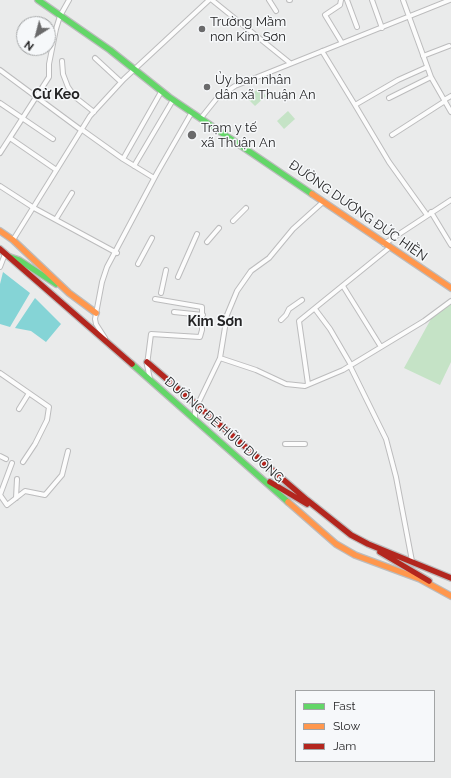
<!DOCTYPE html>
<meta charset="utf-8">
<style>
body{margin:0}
#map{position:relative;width:451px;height:778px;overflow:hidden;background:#eaebeb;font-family:Raleway,sans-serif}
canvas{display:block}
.legend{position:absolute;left:295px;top:690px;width:140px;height:72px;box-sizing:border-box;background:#f6f8fa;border:1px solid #a2a4a5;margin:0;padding:5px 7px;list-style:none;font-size:12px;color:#252526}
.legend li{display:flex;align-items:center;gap:8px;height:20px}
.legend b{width:20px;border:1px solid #a2a4a5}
.north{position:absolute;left:16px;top:16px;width:40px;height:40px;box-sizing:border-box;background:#f6f8fa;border:1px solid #a2a4a5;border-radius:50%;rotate:216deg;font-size:11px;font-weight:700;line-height:16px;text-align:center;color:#252526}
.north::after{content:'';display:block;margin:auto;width:14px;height:18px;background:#6a6a6b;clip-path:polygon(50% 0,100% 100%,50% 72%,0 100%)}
</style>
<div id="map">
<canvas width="451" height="778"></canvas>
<ul class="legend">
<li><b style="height:5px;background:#63d668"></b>Fast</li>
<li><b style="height:5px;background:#ff974d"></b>Slow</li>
<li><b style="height:5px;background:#b3261e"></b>Jam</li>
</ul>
<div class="north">N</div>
</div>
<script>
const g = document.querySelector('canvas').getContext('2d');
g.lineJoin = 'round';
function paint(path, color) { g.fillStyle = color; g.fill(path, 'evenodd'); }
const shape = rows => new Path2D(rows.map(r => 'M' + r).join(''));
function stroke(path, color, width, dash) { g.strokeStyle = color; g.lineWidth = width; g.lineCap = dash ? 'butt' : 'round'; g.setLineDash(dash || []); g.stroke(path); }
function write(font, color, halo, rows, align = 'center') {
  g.font = font + ' Raleway,sans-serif'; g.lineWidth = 3; g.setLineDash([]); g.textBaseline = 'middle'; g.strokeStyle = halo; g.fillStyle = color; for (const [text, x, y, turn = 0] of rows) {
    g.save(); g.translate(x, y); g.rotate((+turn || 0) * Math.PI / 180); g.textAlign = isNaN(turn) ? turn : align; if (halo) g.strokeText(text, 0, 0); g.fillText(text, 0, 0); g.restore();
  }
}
paint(shape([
 [259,88,266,96,255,106,247,98],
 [288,111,295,119,284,129,277,121],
 [451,304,451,362,440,385,404,368,432,317]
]), '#c5e3c6');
paint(shape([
 [3,272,30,293,10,327,0,324,0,284],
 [35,298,61,324,46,342,31,331,15,328]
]), '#85d4d6');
const street = shape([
 [212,0,290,63],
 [269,0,276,11],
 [289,0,290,0],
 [341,0,340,5,325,15,342,43],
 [347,0,357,27],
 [372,0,382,28],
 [403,0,431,77,451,112],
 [322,51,355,105,398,80,427,67],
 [423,56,449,46],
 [95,58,121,82],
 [62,61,63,74,68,87,75,97,94,112],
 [0,70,81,130],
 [389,98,431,77],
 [444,100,451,96],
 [0,103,53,139],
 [355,105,389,162,427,215],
 [201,118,217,98,235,86,450,0],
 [81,129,123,159,154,178],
 [392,135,445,101],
 [10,138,55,169],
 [0,153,49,77,49,64,56,29,60,16,69,0],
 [123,159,161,92],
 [134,166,173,100],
 [0,186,34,208,117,253],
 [431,212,451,245],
 [56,219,72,193],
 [233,221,246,208],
 [13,240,90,116,124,79,209,0],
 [207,242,219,228],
 [384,244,451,200],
 [138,264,152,238],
 [0,267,5,254],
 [178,277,197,234],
 [343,286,381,347],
 [161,293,166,270],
 [315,309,330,329,351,365],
 [174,312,203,315],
 [281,320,286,315,289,309,302,300],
 [105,338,96,324,95,319,102,282,107,267,157,173,192,112],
 [220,358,256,370,286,384,305,386,343,370,424,321,451,301],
 [350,366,386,439,396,477,412,561],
 [0,373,49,407,47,420,35,444,23,462],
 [150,379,147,365,151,334,200,337,202,330,202,307,155,299],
 [308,384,299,321,389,248],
 [19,409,29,393],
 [195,419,195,410,220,358,227,315,237,291,251,271,269,258,293,229,323,202],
 [285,444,305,444],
 [0,456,6,459],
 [0,495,7,505,25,491,45,495,62,475,68,451],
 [0,495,12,463],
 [16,498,17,479]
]);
const fast = shape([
 [38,0,110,50,169,97,312,194],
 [10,257,19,260,56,284],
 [132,364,288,502]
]);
const slow = shape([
 [312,194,451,288],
 [0,231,13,240,69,293,96,313],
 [288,502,336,544,355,555,420,579,451,596]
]);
const jam = shape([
 [0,249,132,364],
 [147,362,307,500,351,535,368,544,451,578],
 [270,482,307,504],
 [380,552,429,581]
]);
stroke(street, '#bcbcbd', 6);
stroke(fast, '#bcbcbd', 8);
stroke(slow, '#bcbcbd', 8);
stroke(jam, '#bcbcbd', 8);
stroke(street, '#fcfcfc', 4);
stroke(fast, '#63d668', 5.5);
stroke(slow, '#ff974d', 5.5);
stroke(jam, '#b3261e', 5.5);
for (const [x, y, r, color] of [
 [202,29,4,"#6a6a6b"],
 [207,87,4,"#6a6a6b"],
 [192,135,5,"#6a6a6b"]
]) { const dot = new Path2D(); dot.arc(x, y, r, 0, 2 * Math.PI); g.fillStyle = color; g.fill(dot); stroke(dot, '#f6f8fa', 1.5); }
write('13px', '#252526', '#f6f8fa', [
 ["Trường Mầm",210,22],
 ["non Kim Sơn",210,37],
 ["Ủy ban nhân",215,80],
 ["dân xã Thuận An",215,95],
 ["Trạm y tế",201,128],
 ["xã Thuận An",201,143]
], 'left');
write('13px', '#252526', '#f6f8fa', [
 ["ĐƯỜNG DƯƠNG ĐỨC HIỀN",358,211,35],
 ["ĐƯỜNG ĐÊ HỮU ĐUỐNG",224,430,41]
]);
write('bold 14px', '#252526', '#f6f8fa', [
 ["Cừ Keo",56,95],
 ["Kim Sơn",215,322]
]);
</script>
